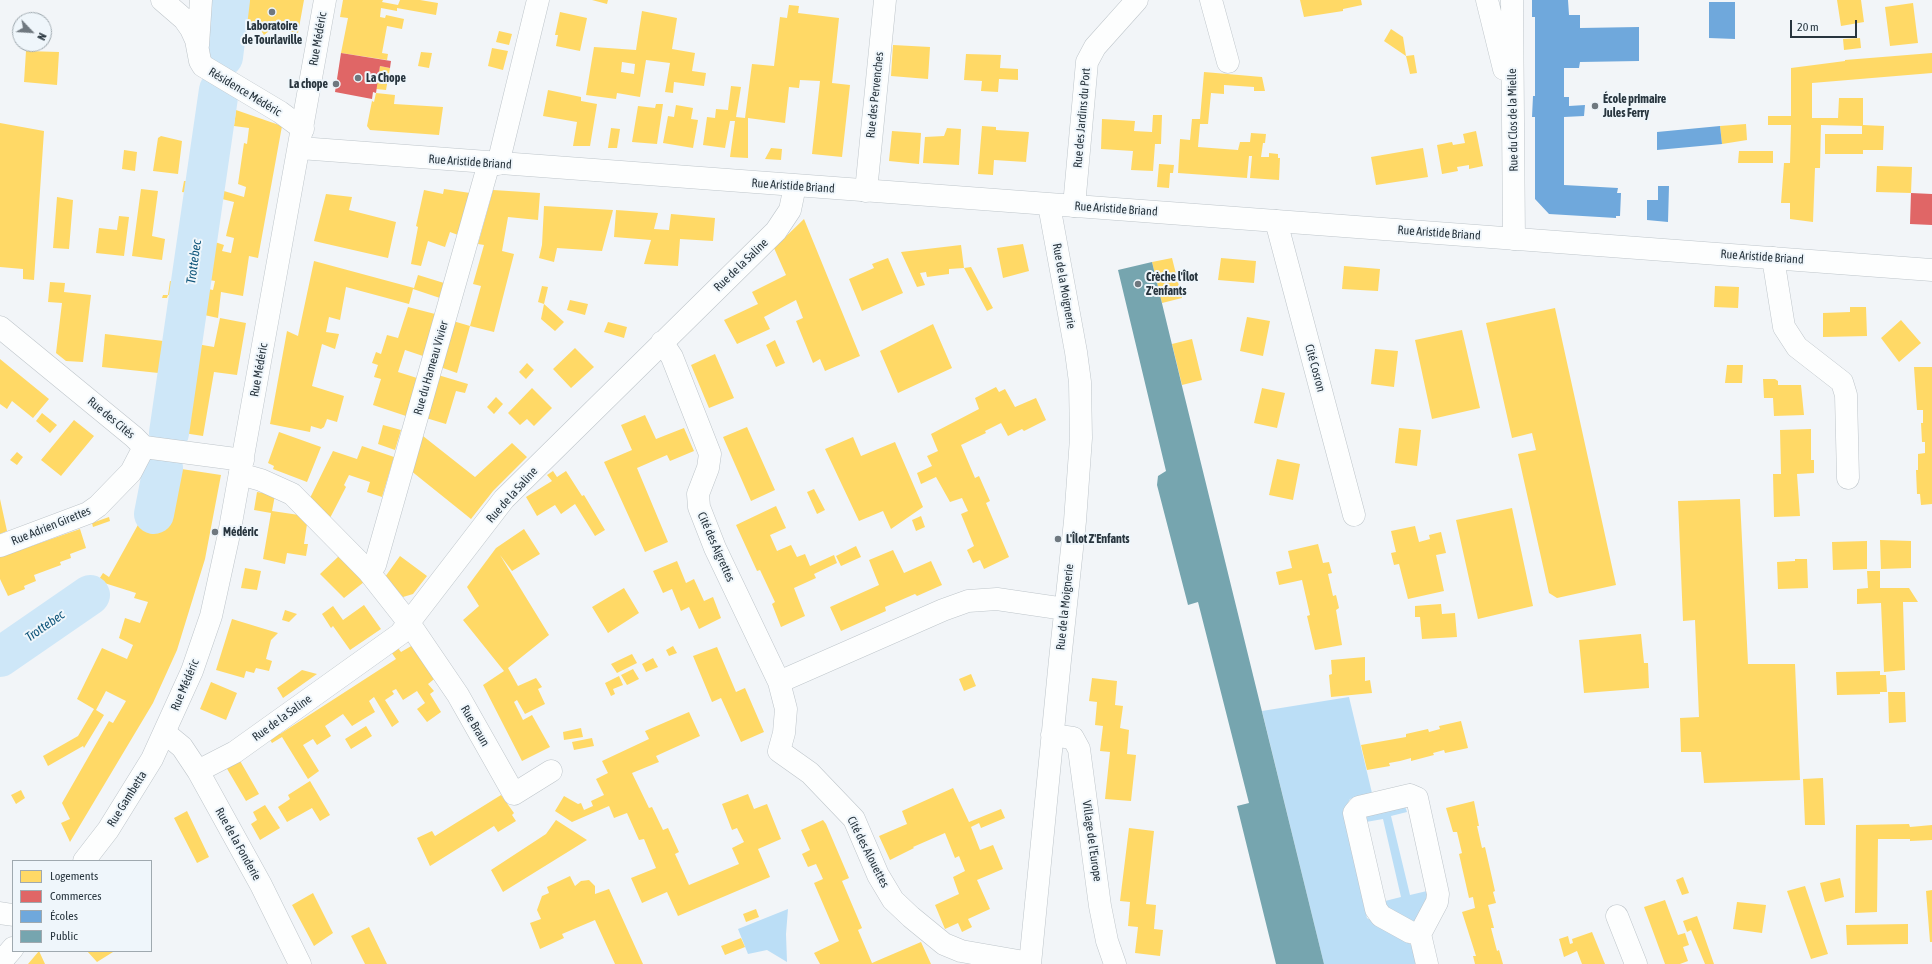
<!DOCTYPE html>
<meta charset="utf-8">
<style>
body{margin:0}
#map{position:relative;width:1932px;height:964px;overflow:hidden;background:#f2f5f8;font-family:"Asap Condensed",sans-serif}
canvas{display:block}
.legend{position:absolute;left:12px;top:860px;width:140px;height:92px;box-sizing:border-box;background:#eff6fb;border:1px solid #9fa9af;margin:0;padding:5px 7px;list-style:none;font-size:12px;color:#28353e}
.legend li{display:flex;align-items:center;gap:8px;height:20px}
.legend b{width:20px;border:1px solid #9fa9af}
.north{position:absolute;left:12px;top:12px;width:40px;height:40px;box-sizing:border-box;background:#eff6fb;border:1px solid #9fa9af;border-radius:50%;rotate:115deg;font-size:11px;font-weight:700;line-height:16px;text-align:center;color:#28353e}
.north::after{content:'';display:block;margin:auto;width:14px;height:18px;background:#6f787f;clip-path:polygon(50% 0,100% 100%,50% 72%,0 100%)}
.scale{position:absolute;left:1790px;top:20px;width:67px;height:18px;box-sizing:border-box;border:2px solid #28353e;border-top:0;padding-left:5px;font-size:12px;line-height:14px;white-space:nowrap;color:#28353e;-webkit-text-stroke:3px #eff6fb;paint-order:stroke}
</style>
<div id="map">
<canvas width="1932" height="964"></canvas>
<ul class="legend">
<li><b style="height:11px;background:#ffd966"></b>Logements</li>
<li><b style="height:11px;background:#e06666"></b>Commerces</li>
<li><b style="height:11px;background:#6fa8dc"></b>Écoles</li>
<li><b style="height:11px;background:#76a5af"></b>Public</li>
</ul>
<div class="north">N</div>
<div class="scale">20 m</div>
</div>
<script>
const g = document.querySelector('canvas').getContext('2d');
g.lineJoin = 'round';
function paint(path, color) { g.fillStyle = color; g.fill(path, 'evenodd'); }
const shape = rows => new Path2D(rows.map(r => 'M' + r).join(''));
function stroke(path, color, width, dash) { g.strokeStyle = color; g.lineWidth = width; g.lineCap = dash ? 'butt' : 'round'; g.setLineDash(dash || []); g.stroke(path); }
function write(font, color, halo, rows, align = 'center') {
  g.font = font + ' "Asap Condensed",sans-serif'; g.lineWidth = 4; g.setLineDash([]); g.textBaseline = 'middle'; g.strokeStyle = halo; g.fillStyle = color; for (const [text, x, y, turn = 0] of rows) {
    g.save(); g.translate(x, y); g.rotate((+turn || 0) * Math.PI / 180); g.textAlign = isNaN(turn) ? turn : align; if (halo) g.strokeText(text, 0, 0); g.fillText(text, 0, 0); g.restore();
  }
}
paint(shape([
 [1349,697,1372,793,1350,799,1343,812,1367,918,1415,947,1419,964,1324,964,1262,711],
 [1405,806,1407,812,1391,816,1410,895,1427,891,1428,900,1419,921,1409,923,1387,911,1385,901,1401,897,1383,819,1366,822,1366,817,1367,815],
 [788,909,786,934,787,962,767,950,748,954,738,929]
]), '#bbdef6');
paint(shape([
 [245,0,304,0,298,33,273,28,264,35,257,25,241,23],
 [343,0,383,0,382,2,398,5,400,0,420,0,438,3,436,15,397,8,397,11,381,8,380,17,385,18,386,15,404,19,402,29,387,26,382,53,388,54,387,60,341,53,348,18,340,17],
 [592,0,608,0,607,4],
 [1300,0,1361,0,1362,5,1343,9,1343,11,1304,17],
 [1837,0,1861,0,1864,22,1841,26],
 [1913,3,1918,43,1890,46,1885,7],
 [789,5,799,6,798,13,839,18,832,83,850,85,842,157,812,154,820,81,800,80,799,88,789,87,785,123,748,118,748,158,730,157,735,121,730,121,725,148,703,145,707,117,715,118,716,109,728,110,731,86,741,87,736,117,745,118,752,64,774,66,780,17,787,18],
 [642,11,677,18,672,49,695,53,692,71,706,73,704,86,674,82,673,93,665,92,670,63,646,60,640,97,617,93,616,99,586,95,594,47,636,50],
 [622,62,635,64,634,74,621,72],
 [560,12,587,18,580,51,556,46,558,35,555,35],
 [1391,29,1403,37,1406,56,1384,41],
 [499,31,512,34,509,45,496,42],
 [1860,38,1861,48,1844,50,1843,39],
 [893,45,930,47,928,79,891,76],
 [492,48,508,51,503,70,488,66],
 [26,51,59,52,57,85,24,82],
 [421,52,432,53,429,68,418,66],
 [1932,53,1932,73,1812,83,1812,118,1838,118,1839,98,1863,98,1863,125,1884,126,1883,150,1863,150,1863,154,1825,154,1825,134,1862,134,1862,126,1821,125,1820,168,1815,168,1813,222,1790,219,1790,203,1781,203,1784,163,1790,163,1791,125,1768,125,1768,116,1791,116,1791,68,1845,61,1845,60],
 [966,54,1001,55,1000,68,1018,69,1018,80,999,79,998,92,981,91,982,81,964,80],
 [1414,55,1417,73,1410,74,1406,56],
 [380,66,390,68,386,90,376,89],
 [1204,72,1262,77,1265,91,1254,91,1254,87,1224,85,1224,94,1211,93,1208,124,1200,124,1198,147,1238,150,1240,142,1250,142,1251,133,1266,134,1265,143,1263,143,1261,157,1269,157,1269,153,1278,154,1278,158,1280,158,1279,180,1250,178,1252,156,1249,156,1247,178,1178,173,1180,139,1190,140,1192,119,1200,119],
 [548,90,581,97,581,101,597,104,590,146,573,146,577,122,543,116],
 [200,93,210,95,208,109,197,107],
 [376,93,395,95,394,104,443,107,439,135,370,130,367,126,372,101,374,102],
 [656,104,663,104,657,144,632,142,638,106,655,108],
 [676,105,693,108,691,119,698,120,693,148,663,143,668,116,674,117],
 [236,110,282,126,258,258,249,256,243,296,221,292,218,318,195,313,199,287,213,290,215,281,209,280,215,249,205,247,206,239,224,245,222,251,231,253,234,238,226,236,234,202,222,199,221,201,212,199,214,188,244,197,246,187,238,184,244,143,247,144,249,128,234,126],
 [1153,115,1162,115,1161,144,1155,144,1153,171,1131,170,1133,151,1101,149,1102,119,1135,121,1134,131,1152,132],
 [0,123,44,131,34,280,23,279,23,269,0,267],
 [1746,124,1747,140,1722,144,1720,126],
 [982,126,996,127,996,130,1029,132,1026,162,994,160,993,175,978,174],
 [611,128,620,129,617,148,608,148],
 [947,128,961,129,959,165,923,163,925,137,944,136],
 [892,131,921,133,919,164,889,161],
 [1476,131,1483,166,1469,169,1469,165,1457,167,1458,171,1442,174,1437,145,1452,142,1453,145,1465,143,1463,134],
 [161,136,182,141,178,174,153,171,158,138],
 [771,148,782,149,781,160,765,159],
 [1423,148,1428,177,1376,185,1371,157],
 [124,150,137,152,135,171,122,169],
 [1739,151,1773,151,1773,163,1738,163],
 [1159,164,1174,165,1173,173,1170,173,1169,188,1157,187],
 [190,165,201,165,197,194,182,192,184,181,187,181],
 [1877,166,1912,167,1911,193,1876,192],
 [141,189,158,191,152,236,165,239,162,260,132,256],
 [444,189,470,193,458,235,450,232,445,247,428,241,421,266,411,264,418,227,416,226,424,190,443,194],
 [493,190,540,193,538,220,508,217,502,251,514,254,494,332,470,326,457,373,440,367,453,321,470,326,481,286,473,284,484,245,478,244],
 [326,194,352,197,349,210,396,222,388,258,314,241],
 [57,197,73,200,69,249,53,248],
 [544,206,613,210,602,251,557,248,554,262,539,258,542,245],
 [616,210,658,213,654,229,669,230,671,214,715,218,713,241,680,239,678,266,644,264,651,240,614,237],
 [119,216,129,217,124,256,96,253,99,228,117,230],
 [804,219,860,356,825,371,820,359,813,363,796,321,803,318,796,300,764,317,770,329,737,344,724,320,758,304,752,292,786,275,774,248],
 [1023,244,1029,271,1003,278,997,248],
 [961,245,964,268,949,269,949,274,927,277,926,272,920,273,925,285,917,287,901,252],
 [888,258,903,293,862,311,849,279,874,268,872,264],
 [1172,258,1182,298,1162,303,1152,262],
 [1221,258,1256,261,1254,283,1218,280],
 [314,261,414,288,418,275,444,283,440,298,413,289,409,304,346,287,340,320,329,317,326,332,339,334,335,349,322,344,312,386,344,396,337,422,327,419,324,427,321,429,311,426,310,432,270,424,287,331,298,336],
 [1344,266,1380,269,1378,291,1342,289],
 [971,267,993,308,987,311,964,268],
 [170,281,184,282,182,297,168,295,167,298,162,298,163,295,168,295],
 [50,282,65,283,64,292,91,295,83,362,66,361,56,353,62,303,48,302],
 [542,286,548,287,544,304,538,302],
 [1715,286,1739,287,1738,308,1714,307],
 [570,300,588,304,585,315,567,310],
 [544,304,564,322,555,331,541,319],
 [408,307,435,314,423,356,405,350,398,372,417,378,406,416,373,405,381,379,374,377,378,365,372,363,376,352,381,354,387,335,398,338],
 [1850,307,1866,307,1867,336,1823,337,1823,313,1850,312],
 [1555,308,1616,585,1557,598,1549,593,1518,454,1536,450,1532,433,1512,438,1486,323],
 [1247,317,1270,321,1263,356,1240,351],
 [220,318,246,323,237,375,214,372,203,436,177,432,191,343,214,347],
 [1901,320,1921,343,1899,362,1881,338],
 [608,322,627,327,624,338,604,332],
 [933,324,952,368,898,393,880,351],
 [1462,330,1480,408,1432,419,1415,340],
 [105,334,172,342,168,374,102,367],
 [1192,339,1202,380,1182,385,1172,344],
 [775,340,785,363,776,367,766,345],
 [575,348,594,367,571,388,553,369],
 [1375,349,1398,351,1394,387,1371,384],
 [715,354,734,398,709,408,691,365],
 [0,359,49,399,33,418,12,401,7,409,0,404],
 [527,363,534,370,526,379,519,372],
 [1727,365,1743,365,1742,383,1725,383],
 [1914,367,1932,367,1932,504,1921,505,1920,494,1917,494,1916,470,1918,470,1918,454,1925,453,1925,442,1922,442,1921,423,1923,423,1923,410,1917,410],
 [438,375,468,384,465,393,456,391,446,424,426,418],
 [1763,379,1775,379,1778,381,1778,385,1801,385,1804,415,1774,416,1773,398,1764,398],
 [996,387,999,392,1005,389,1015,407,1036,398,1046,420,1024,431,1022,429,1008,436,1001,423,985,431,986,433,961,445,975,478,979,476,990,501,986,503,1009,557,984,569,980,560,973,563,967,550,974,546,961,514,968,511,962,498,950,502,936,477,921,484,917,473,932,466,927,456,938,451,931,434,979,409,975,398],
 [532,388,552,408,534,426,527,419,520,425,508,413],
 [1262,388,1285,393,1277,428,1254,423],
 [496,397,503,404,494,414,487,407],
 [42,413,57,425,50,433,36,421],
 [645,415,656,439,684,428,694,451,670,461,667,455,637,468,668,542,645,552,604,462,632,450,621,425],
 [74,420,94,436,61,476,41,460],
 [383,425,401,430,395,450,378,444],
 [747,427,775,490,751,501,723,437],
 [1399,428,1421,430,1417,466,1395,463],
 [1811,429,1811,460,1814,460,1814,473,1797,474,1800,516,1774,517,1773,474,1781,474,1780,430],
 [279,432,321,447,307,482,273,469,274,466,268,463],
 [423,436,475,477,512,443,527,457,493,491,471,519,410,470,420,437],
 [853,437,861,456,895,442,923,507,891,529,883,511,859,521,825,449],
 [362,446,394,457,382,497,367,492,370,482,349,475,344,485,346,487,330,518,310,498,333,451,357,459],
 [17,452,23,457,17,465,10,460],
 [1277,459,1300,464,1293,500,1269,495],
 [175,468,221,475,205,559,177,650,153,703,70,842,61,823,70,819,62,803,109,721,113,723,126,701,106,691,96,710,104,715,84,748,83,746,48,766,43,756,78,736,94,709,77,699,102,648,127,659,133,645,119,638,125,618,140,623,148,602,134,598,136,593,98,581,103,573,109,577,139,523,157,526,163,488,172,489],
 [553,471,557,477,566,471,582,496,584,495,605,530,595,536,575,504,561,514,555,505,537,516,526,497,552,481,547,475],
 [814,489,825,510,817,514,807,492],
 [257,492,275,495,272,511,299,515,307,524,304,544,308,544,306,556,287,553,285,564,263,559,271,513,254,510],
 [0,499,7,531,0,534],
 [1740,499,1748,664,1795,664,1800,780,1704,783,1701,752,1681,752,1680,718,1699,717,1695,620,1683,621,1678,501],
 [776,506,786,528,770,535,777,551,791,545,797,557,805,554,810,566,834,555,837,563,814,574,816,578,794,588,805,616,781,627,772,604,775,602,760,570,757,571,736,525],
 [1512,508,1533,606,1478,619,1456,520],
 [921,516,925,527,916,531,912,520],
 [109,517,110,521,93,527,92,523],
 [1415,526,1419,542,1430,539,1429,535,1441,532,1446,553,1436,555,1444,591,1408,599,1399,564,1394,565,1391,553,1396,552,1391,531],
 [80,529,86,548,70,554,71,558,60,562,61,565,34,575,36,581,24,586,25,589,8,596,0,579,0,557],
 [524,529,540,554,512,571,500,555,549,635,508,668,518,686,536,678,542,687,538,689,545,704,525,714,517,700,514,702,523,720,532,715,550,747,522,761,483,685,504,671,463,620,479,606,467,587,496,548],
 [1880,540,1911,541,1911,568,1881,569],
 [1867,541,1867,569,1833,570,1832,542],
 [1318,544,1323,563,1329,562,1332,573,1328,574,1333,596,1336,595,1339,608,1336,610,1342,645,1315,650,1307,616,1310,615,1302,580,1279,585,1276,572,1292,568,1288,551],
 [856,546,861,557,841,566,836,556],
 [893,550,904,573,931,561,942,585,917,596,915,594,901,600,885,607,886,611,841,631,830,607,879,585,869,560],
 [339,556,364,582,344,598,320,574],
 [400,556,427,576,413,594,403,597,385,577],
 [1795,559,1807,559,1808,588,1778,589,1777,562,1795,561],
 [677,561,686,583,694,579,704,601,713,597,721,618,699,629,689,607,681,611,672,589,663,593,653,571],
 [245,568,261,571,257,590,241,588],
 [1867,571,1880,571,1880,588,1909,588,1918,602,1903,602,1905,670,1884,672,1881,603,1857,604,1857,589,1868,588],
 [624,588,639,613,608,633,592,607],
 [1441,604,1442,614,1455,613,1457,637,1422,639,1420,617,1415,617,1415,606],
 [364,605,381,629,350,650,333,626,331,628,322,614,333,606,343,620],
 [285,610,297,614,289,622,282,620],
 [232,619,278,633,271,640,266,659,272,661,269,671,256,668,254,673,246,671,244,678,216,670],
 [1641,634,1644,663,1648,663,1649,688,1584,693,1579,640],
 [395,644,401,652,413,645,438,676,428,684,434,691,430,694,441,712,427,722,417,709,425,703,417,691,403,700,396,689,392,691,394,694,385,700,399,722,392,727,374,697,369,701,375,712,352,726,343,714,325,726,331,736,317,745,313,739,303,745,319,771,308,779,282,737,272,743,267,735,277,728,280,734,396,659,389,649],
 [673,646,677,653,669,656,666,650],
 [717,647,736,692,745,688,764,732,741,742,721,698,712,702,693,656],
 [632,654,637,663,617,673,611,664],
 [1365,657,1365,681,1370,680,1372,693,1331,697,1329,675,1332,674,1331,660],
 [653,658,658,667,646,672,642,664],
 [633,669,639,679,627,685,621,675],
 [302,670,317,674,283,698,277,688],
 [1880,671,1880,675,1886,675,1887,692,1880,692,1880,694,1837,695,1836,672],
 [971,674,976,686,964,691,959,679],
 [619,676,623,685,613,689,615,694,611,696,605,683],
 [1092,678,1117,681,1115,705,1123,706,1120,728,1129,730,1127,754,1136,755,1131,801,1105,799,1110,752,1100,751,1103,726,1095,725,1097,702,1089,701],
 [211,682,237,693,226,720,200,709],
 [1888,692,1905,692,1906,722,1889,723],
 [689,712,700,736,656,756,659,762,632,773,649,808,652,807,663,830,668,828,679,852,675,854,689,885,739,864,732,848,744,842,737,828,732,830,722,804,748,794,754,809,767,804,781,839,758,849,770,877,678,916,667,892,642,903,631,878,656,868,644,839,639,840,627,813,614,818,609,806,572,822,555,811,564,796,578,804,581,803,584,810,593,806,591,801,604,795,596,779,608,773,602,761,649,739,645,731],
 [1461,721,1468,748,1445,753,1444,750,1433,753,1434,755,1411,761,1411,758,1400,761,1389,763,1390,766,1367,770,1361,745,1406,737,1406,734,1428,729,1429,732,1440,729,1439,726],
 [366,726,372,736,351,749,345,739],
 [581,728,583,737,564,740,563,732],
 [592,738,594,746,574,750,572,742],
 [239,759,259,794,246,801,226,767],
 [1823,778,1825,825,1805,825,1803,779],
 [310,781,330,815,320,821,312,808,287,822,278,807,290,799,288,795],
 [953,788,969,822,1001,809,1005,818,981,828,979,823,971,827,980,850,993,845,1003,869,977,880,990,909,968,919,972,927,962,932,958,923,945,929,935,905,959,894,953,877,965,871,959,856,955,858,945,833,913,847,914,848,890,860,879,836,907,824,902,811],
 [21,790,25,798,16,804,11,795],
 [501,795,514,813,512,815,516,821,498,832,494,826,430,866,417,838,432,831,435,836],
 [1474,801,1479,826,1477,826,1482,848,1485,847,1495,891,1493,892,1496,903,1488,905,1494,928,1491,928,1497,951,1499,950,1503,964,1475,964,1473,956,1476,956,1462,912,1475,908,1473,897,1469,898,1459,854,1462,853,1457,832,1453,832,1446,808],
 [265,805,280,828,260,840,251,824,257,820,253,812],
 [187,811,209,857,197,863,174,818],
 [556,820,587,840,503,892,491,870,546,834],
 [823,820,826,824,849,878,842,881,862,928,858,930,872,963,921,942,931,964,820,964,814,953,839,941,814,883,823,879,816,864,808,867,802,854,810,850,801,830],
 [1909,824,1910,827,1932,825,1932,840,1910,841,1910,839,1878,839,1877,912,1855,913,1856,825],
 [1129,828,1154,831,1146,904,1156,905,1154,929,1163,930,1160,956,1135,953,1138,927,1128,926,1130,902,1120,901],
 [570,876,575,886,581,881,589,880,595,886,595,894,609,889,643,964,615,964,595,920,562,934,564,938,540,949,530,923,541,919,537,910,542,896,549,893,547,887],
 [1683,877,1689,893,1682,895,1676,880],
 [1840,878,1844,897,1825,902,1820,883],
 [1805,886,1828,954,1811,959,1787,891],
 [1932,890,1932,942,1930,942,1926,891],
 [313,893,333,933,314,946,292,905],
 [1665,900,1678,935,1685,933,1689,945,1683,947,1688,961,1680,964,1665,964,1644,907],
 [1737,902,1766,905,1762,933,1733,929],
 [756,909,759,917,746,922,743,914],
 [1697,916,1701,927,1714,964,1705,964,1691,930,1687,932,1683,921],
 [1908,924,1908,944,1847,945,1846,925],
 [369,927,387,964,365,964,351,936],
 [1592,932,1605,964,1582,964,1577,951,1564,957,1559,939,1568,936,1570,944,1573,943,1572,939],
 [741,938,745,947,725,955,721,946],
 [39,951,45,964,28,964],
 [87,951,112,951,113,952,97,962]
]), '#ffd966');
paint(shape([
 [341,53,391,61,390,68,380,66,376,93,373,92,372,99,335,92],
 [1911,193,1932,194,1932,225,1910,224]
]), '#e06666');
paint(shape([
 [1532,0,1568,0,1569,15,1580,15,1580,28,1639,27,1639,61,1580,62,1579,68,1564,68,1564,97,1569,97,1569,106,1585,105,1584,116,1564,117,1564,185,1618,188,1617,193,1621,193,1620,216,1616,216,1616,218,1549,214,1535,199,1535,117,1532,117,1533,96,1535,96,1535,17,1532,17],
 [1709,2,1735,2,1735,39,1709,38],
 [1720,126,1722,144,1657,150,1657,132],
 [1658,186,1669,186,1668,222,1647,220,1647,200,1658,200]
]), '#6fa8dc');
paint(shape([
 [1152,262,1182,386,1324,964,1276,964,1237,806,1249,803,1198,602,1188,605,1157,485,1158,476,1166,471,1118,270]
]), '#76a5af');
stroke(shape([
 [223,57,230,0],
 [169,433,219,90],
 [154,514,163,468],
 [0,657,90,595]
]), '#cee7f8', 40);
const minor = shape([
 [162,0,184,19,191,29,196,40,200,61,203,66,280,112,303,129],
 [1211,0,1228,62],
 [1487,0,1504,69],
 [1512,0,1514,239],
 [198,45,201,0],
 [498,164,538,0],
 [866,191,885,0],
 [1074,206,1087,62,1095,47,1137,0],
 [1276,221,1354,515],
 [1773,258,1784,327,1797,347,1842,382,1846,395,1848,478],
 [0,327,134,437,144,447,243,460],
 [662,342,672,357,710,454,708,468,698,494,699,507,715,548,779,682,786,709,784,733,779,751,810,773,854,819,878,875,893,900,911,917,944,944,961,951,1030,963],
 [240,474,261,480,292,494,368,571,375,565,489,163],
 [0,546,88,513,98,506,131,472,144,447],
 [368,571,409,623,458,695,514,794,551,771],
 [779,682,943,610,968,601,997,599,1065,609],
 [165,733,182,747,198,771,261,885,300,964],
 [1052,735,1073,738,1079,749,1100,906,1107,941,1115,964],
 [198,771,235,752,400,634,504,499,776,231,790,210,795,186],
 [1410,795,1417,798,1438,894,1437,902,1420,934,1410,932,1381,916,1376,909,1354,813,1359,807,1410,795],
 [0,913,13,915],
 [1617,916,1636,964],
 [1420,934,1427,964],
 [1030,964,1060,660,1075,521,1081,438,1080,382,1076,352,1049,205]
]);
const major = shape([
 [300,148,1932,270],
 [84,861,108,830,152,759,192,671,211,616,229,534,325,0],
 [0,963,13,948]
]);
stroke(minor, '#bec5ca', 23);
stroke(major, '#bec5ca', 23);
stroke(minor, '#fdfefe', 22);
stroke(major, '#fdfefe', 22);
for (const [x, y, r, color] of [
 [272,12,4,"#6f787f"],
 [358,78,4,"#6f787f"],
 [336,84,4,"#6f787f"],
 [1595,106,4,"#6f787f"],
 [1138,284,4,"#6f787f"],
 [215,532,4,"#6f787f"],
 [1058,539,4,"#6f787f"]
]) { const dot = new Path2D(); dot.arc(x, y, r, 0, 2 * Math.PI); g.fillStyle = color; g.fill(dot); stroke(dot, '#eff6fb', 1.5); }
write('bold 12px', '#28353e', '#eff6fb', [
 ["Laboratoire",272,26,"center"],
 ["de Tourlaville",272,40,"center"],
 ["La Chope",366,78],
 ["La chope",328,84,"right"],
 ["École primaire",1603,99],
 ["Jules Ferry",1603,113],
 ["Crèche l'Îlot",1146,277],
 ["Z'enfants",1146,291],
 ["Médéric",223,532],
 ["L'Îlot Z'Enfants",1066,539]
], 'left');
write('12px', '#28353e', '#eff6fb', [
 ["Rue Médéric",318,39,-80],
 ["Résidence Médéric",245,92,31],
 ["Rue des Pervenches",875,95,-84],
 ["Rue des Jardins du Port",1082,118,-85],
 ["Rue du Clos de la Mielle",1513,120,-91],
 ["Rue Aristide Briand",470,162,4],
 ["Rue Aristide Briand",793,186,4],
 ["Rue Aristide Briand",1116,209,4],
 ["Rue Aristide Briand",1439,233,4],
 ["Rue Aristide Briand",1762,257,4],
 ["Rue de la Saline",741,265,-44],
 ["Rue de la Moignerie",1064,286,80],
 ["Rue du Hameau Vivier",431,368,-74],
 ["Cité Cosron",1315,368,75],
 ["Rue Médéric",259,370,-80],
 ["Rue des Cités",111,418,40],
 ["Rue de la Saline",512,495,-48],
 ["Rue Adrien Girettes",51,526,-22],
 ["Cité des Aigrettes",716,547,66],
 ["Rue de la Moignerie",1065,607,-84],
 ["Rue Médéric",185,685,-67],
 ["Rue de la Saline",282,718,-36],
 ["Rue Braun",475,726,60],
 ["Rue Gambetta",127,799,-58],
 ["Village de l'Europe",1092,841,82],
 ["Rue de la Fonderie",238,844,61],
 ["Cité des Alouettes",868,852,63]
]);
write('italic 13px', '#10567b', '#eff6fb', [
 ["Trottebec",194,262,-82],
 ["Trottebec",45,626,-35]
]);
</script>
